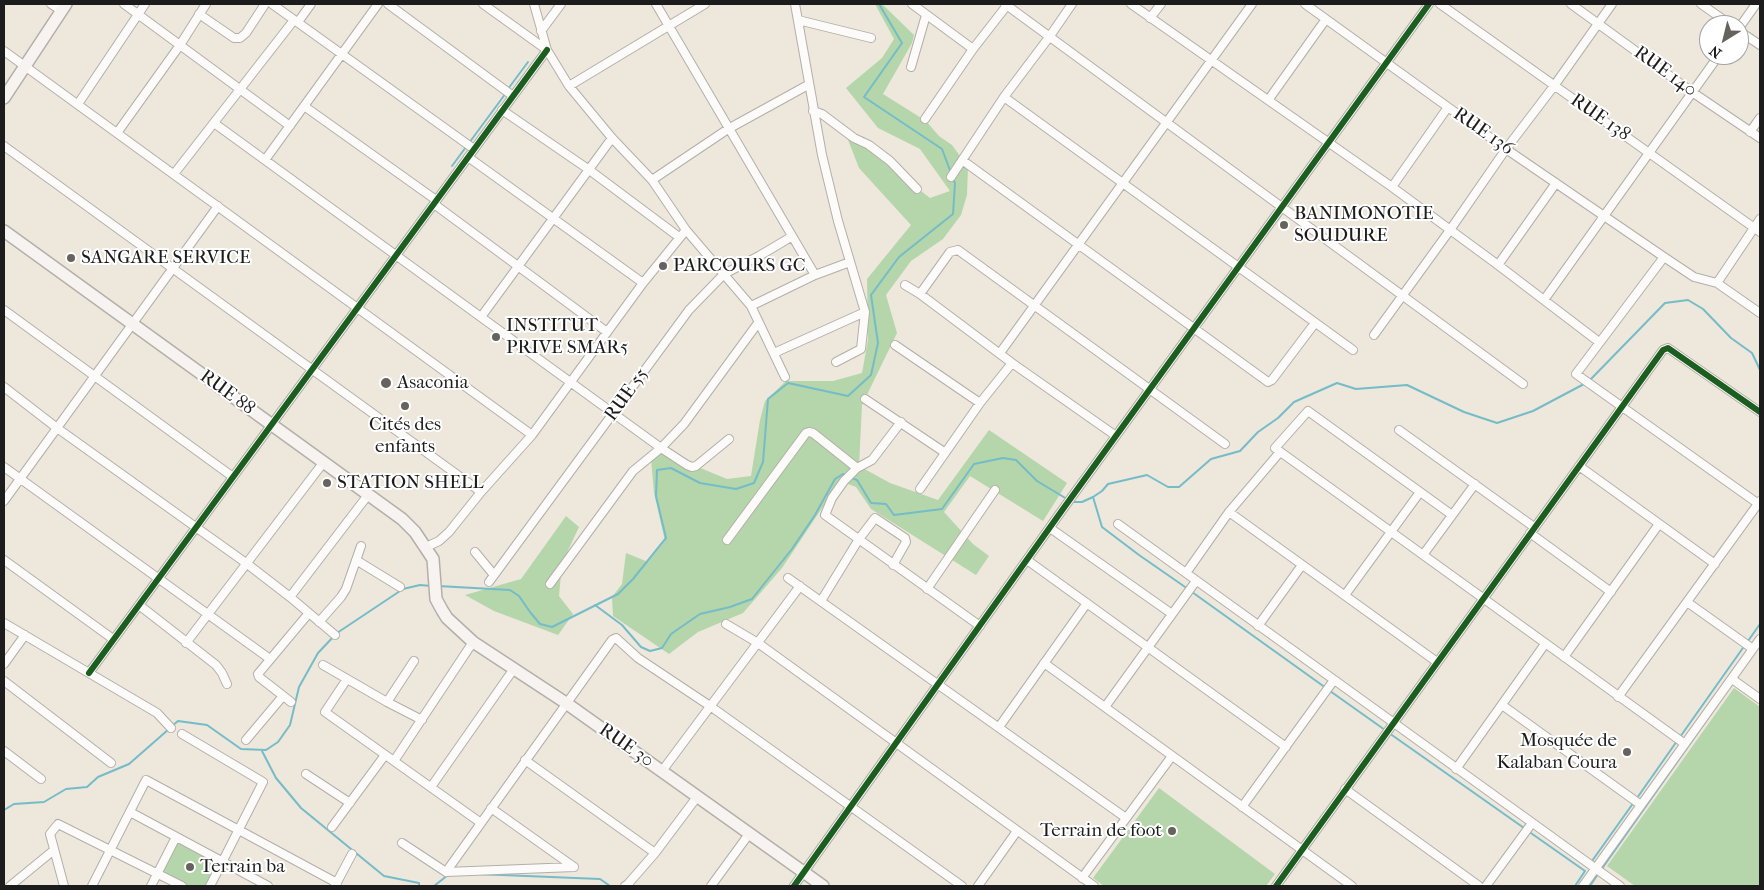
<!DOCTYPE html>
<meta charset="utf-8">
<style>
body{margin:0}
#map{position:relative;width:1764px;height:890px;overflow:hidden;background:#eee7dc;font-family:"IM FELL French Canon",serif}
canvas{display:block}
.frame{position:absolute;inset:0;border:5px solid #1c1c1c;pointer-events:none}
.north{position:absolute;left:1699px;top:15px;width:50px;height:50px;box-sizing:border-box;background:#fff;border:1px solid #a4a4a4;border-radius:50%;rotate:216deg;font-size:14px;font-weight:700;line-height:20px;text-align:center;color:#1c1c1c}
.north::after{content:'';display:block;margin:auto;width:18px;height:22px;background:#66635f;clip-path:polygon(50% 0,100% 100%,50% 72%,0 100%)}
</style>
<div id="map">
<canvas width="1764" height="890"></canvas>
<div class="frame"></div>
<div class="north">N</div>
</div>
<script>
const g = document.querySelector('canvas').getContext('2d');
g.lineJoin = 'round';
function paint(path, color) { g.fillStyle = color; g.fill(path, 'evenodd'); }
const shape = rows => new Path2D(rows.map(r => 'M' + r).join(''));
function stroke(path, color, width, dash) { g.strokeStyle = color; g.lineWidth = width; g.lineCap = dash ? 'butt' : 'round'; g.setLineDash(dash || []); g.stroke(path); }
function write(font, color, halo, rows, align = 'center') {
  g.font = font + ' "IM FELL French Canon",serif'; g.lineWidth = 4; g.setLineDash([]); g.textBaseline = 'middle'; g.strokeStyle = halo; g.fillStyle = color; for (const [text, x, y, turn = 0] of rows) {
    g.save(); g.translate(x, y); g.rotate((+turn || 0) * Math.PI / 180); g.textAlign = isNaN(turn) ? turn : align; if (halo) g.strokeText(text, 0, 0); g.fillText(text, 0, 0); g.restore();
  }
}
paint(shape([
 [875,4,882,4,914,35,912,43,883,94,926,121,939,136,952,145,968,167,967,195,961,215,943,239,911,261,886,295,897,333,862,405,859,466,890,483,938,500,989,430,1067,483,1043,521,970,476,944,512,973,544,989,556,976,575,871,509,856,487,840,481,782,568,743,613,698,632,669,654,613,616,612,597,622,584,626,553,648,562,665,541,654,493,651,459,666,450,693,465,727,479,751,476,760,420,765,401,786,381,833,381,862,373,868,340,867,279,911,225,859,168,845,132,930,198,950,191,920,149,878,128,846,88,882,58,894,39],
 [566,516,579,527,562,563,559,596,573,614,558,635,494,611,465,595,521,579],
 [1734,688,1760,707,1760,886,1635,886,1607,866],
 [1159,788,1275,874,1266,886,1104,886,1093,878],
 [178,840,221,862,207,886,187,886,160,873]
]), '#b4d6aa');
stroke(shape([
 [879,4,902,43,864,97,942,149,951,173],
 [508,89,528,62],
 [469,143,506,93],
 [452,166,466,147],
 [1590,380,1665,303,1688,300,1703,309,1731,338,1752,353,1760,370],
 [851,478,857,480,871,503,886,504,894,515,942,509,974,464,1003,458,1016,460,1037,481,1067,499],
 [1093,497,1102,527,1139,555,1188,589],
 [1071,502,1082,502,1093,497,1102,491,1108,484,1147,475,1168,487,1179,487,1211,459,1240,451,1258,432,1278,418,1294,402,1337,383,1356,389,1407,385,1464,412,1497,423,1533,411,1584,384],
 [438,586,510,590,519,596,530,612,540,624,552,627,618,594,633,579,666,538,656,496,657,470,671,468,700,483,736,489,754,483,763,462,768,399,788,383,848,396,871,375,878,343,871,295,899,257,953,214,955,183,953,179],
 [1192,592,1326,688],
 [595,605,622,625,641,647,650,651,662,648,671,634,700,614,730,607,752,599,792,549,815,515,835,479,843,474,847,476],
 [337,633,403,589,420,585,431,586],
 [1748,641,1760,624],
 [1330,691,1385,730],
 [172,726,178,721,207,725,241,749,266,750,278,742,290,725,299,687,318,653,334,636],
 [1389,733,1524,828],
 [1680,737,1745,645],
 [262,751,276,778,301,808,384,876,419,883,419,886],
 [1637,798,1677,741],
 [4,810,14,804,44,802,66,789,87,787,98,777,129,764,169,729],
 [1528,831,1585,871,1575,886],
 [1592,861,1634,802],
 [1601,870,1718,704],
 [477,874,600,879,610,886],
 [434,886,448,875],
 [789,886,792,882],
 [1590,886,1598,874]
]), '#74bcc8', 2);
const street = shape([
 [51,4,62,11],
 [124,4,290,126],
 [272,4,474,149],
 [388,4,513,96],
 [483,4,547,50],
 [534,4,547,50,569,86,612,138,652,180,686,230,751,306,785,377],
 [656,4,815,275],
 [795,4,822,155,838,221,865,312,861,349,836,362],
 [912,4,973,49],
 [1005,4,1523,384],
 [1131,4,1392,187,1498,265,1599,342],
 [1305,4,1506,149,1664,257,1694,277,1717,283,1760,313],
 [1440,4,1760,232],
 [1571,4,1692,92,1760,138],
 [1701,4,1731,25],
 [199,14,234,38,240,38,246,33,265,4],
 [1150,18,1161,4],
 [798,20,871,38],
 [298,22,311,4],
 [1739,28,1756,4],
 [541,31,561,4],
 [1739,31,1760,45],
 [4,51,532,435],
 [911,67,926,15],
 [569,86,705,4],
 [1004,97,1353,350],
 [1269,99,1326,19],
 [78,104,145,4],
 [304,106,436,200],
 [502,110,588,169,679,237],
 [813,111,822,114,854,138,869,145,890,161,917,189],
 [925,119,973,49,1008,4],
 [214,123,661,448,687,465,692,467,696,466,729,439],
 [1750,132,1760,118],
 [117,133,180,45,206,4],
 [4,146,481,492],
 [468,157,643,283],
 [265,160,378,4],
 [962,160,1268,382,1272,380,1315,323],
 [174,174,294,20],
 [951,177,1004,97,1050,36,1072,4],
 [652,180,728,129,808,85],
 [1392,187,1448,107],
 [434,204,607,332],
 [1664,257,1576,374,1760,505],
 [1498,265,1556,183],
 [1717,283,1760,219],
 [905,285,920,294,950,252,958,250,1225,444],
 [920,294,1012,363,1116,436],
 [1544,300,1719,55],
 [751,306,815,275,850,262],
 [4,310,233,477],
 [481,317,612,138],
 [1374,335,1450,230,1506,149,1554,86,1612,4],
 [895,345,980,403],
 [774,353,865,312],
 [1000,353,1252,4],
 [4,387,57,428,246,563,290,597,335,635],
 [865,399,944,452],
 [901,422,872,460,857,468,844,481,832,498,825,515,980,626],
 [1399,430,1534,527],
 [1579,466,1715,564],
 [4,467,270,659],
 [920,489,980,403,1012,363],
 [4,501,218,206],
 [1229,512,1437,662],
 [1452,515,1308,411,1275,448,1685,744],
 [1118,524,1620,886],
 [1050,528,1172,614],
 [1530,533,1611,592],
 [727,540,806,433,809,432,813,433,857,468],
 [426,547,439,541,449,532,481,492,532,435,643,283,686,230],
 [475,552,494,575],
 [1423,555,1475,484],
 [4,560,113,639],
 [356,560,400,587],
 [1027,560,1286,747],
 [1186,573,1229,512,1280,452],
 [788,578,1126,818],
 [489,582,689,310,724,274,759,256,791,237],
 [550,584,633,471,661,448,684,424,758,323],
 [927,589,995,490],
 [1345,595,1420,492],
 [290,597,368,495],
 [821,601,859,539,875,518,905,538,906,542,893,565],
 [1687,602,1753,649],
 [139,605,216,665,222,673,227,684],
 [319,622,341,597,346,589,361,546],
 [4,623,157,713,171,728],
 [726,624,758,643,1094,886],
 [1258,626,1302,565],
 [186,643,323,463],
 [1564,657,1659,524],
 [1044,663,1352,886],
 [4,664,25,635],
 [323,665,387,702,422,720],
 [89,673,547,50],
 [347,679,325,712,481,823],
 [1732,679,1760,699],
 [4,681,111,763],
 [1618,697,1760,501],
 [291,702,259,677,258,674,309,613],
 [387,702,414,661],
 [1502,705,1641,805],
 [1105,707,1196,581],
 [999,727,1087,603],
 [182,734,263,782,210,886],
 [246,740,283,696],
 [4,751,41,779],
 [525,760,655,853],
 [394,761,473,642],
 [1456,769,1545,644],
 [662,771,800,586],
 [306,774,350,803],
 [431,787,513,670],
 [1345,789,1479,886],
 [1242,807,1334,680],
 [491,808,574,867],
 [130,812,268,886],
 [332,827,385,755],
 [402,843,446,872,574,867],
 [446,872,612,640,616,638,638,658,710,706,962,886],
 [1082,878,1172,756],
 [10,886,54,850],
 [64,886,50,834,58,824,182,886],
 [92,886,146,780,337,883],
 [151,886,176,837],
 [335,886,352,854],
 [625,886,628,884,655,853,697,797],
 [711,886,749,834],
 [794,886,1063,509,1429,4],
 [978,886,1017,831],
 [1276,886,1663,350,1668,348,1760,412],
 [1486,886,1532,823],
 [1583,886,1760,639]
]);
const secondary = shape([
 [4,98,66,4],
 [4,231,402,519,415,532,433,559,436,599,442,610,447,618,473,642,566,703,823,886]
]);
stroke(street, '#b3afa8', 10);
stroke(secondary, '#b3afa8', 14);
stroke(street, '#fcfbfa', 8);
stroke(secondary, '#f6f3f0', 11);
stroke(shape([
 [89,673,547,50],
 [794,886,1063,509,1429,4],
 [1276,886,1663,350,1668,348,1760,412]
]), '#1b5e20', 6);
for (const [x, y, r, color] of [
 [1284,225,5,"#66635f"],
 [71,258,5,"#66635f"],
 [663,266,5,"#66635f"],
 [496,337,5,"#66635f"],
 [386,383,6,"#66635f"],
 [405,406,5,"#66635f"],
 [327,483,5,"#66635f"],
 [1627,752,5,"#66635f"],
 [1172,831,5,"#66635f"],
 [190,867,5,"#66635f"]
]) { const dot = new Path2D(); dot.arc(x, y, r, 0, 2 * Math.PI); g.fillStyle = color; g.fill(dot); stroke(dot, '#fff', 2); }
write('19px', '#1c1c1c', '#fff', [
 ["RUE 140",1665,72,36],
 ["RUE 138",1600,118,35],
 ["RUE 136",1483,132,35],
 ["RUE 88",227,393,36],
 ["RUE 55",627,395,-54],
 ["RUE 30",626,746,35]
]);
write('19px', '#1c1c1c', '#fff', [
 ["BANIMONOTIE",1294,214],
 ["SOUDURE",1294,236],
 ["SANGARE SERVICE",81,258],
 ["PARCOURS GC",673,266],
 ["INSTITUT",506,326],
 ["PRIVE SMAR5",506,348],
 ["Asaconia",397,383],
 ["Cités des",405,425,"center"],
 ["enfants",405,447,"center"],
 ["STATION SHELL",337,483],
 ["Mosquée de",1617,741,"right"],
 ["Kalaban Coura",1617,763,"right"],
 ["Terrain de foot",1162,831,"right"],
 ["Terrain ba",200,867]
], 'left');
</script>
